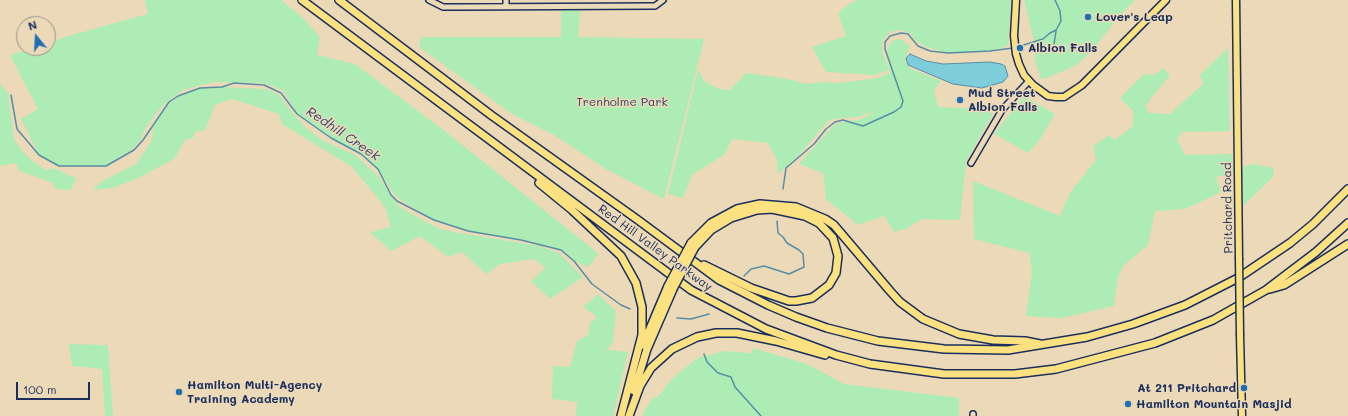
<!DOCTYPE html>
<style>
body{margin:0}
#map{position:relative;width:1348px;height:416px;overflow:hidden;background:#ecd9b7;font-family:Mali,sans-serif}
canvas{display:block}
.north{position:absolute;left:16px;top:16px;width:40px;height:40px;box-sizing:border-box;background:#ecd9b7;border:1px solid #989593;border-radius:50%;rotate:342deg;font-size:11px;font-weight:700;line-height:16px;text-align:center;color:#1b2f5e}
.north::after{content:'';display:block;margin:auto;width:14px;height:18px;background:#1f6fb2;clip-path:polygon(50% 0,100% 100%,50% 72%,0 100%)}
.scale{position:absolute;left:16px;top:382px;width:74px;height:18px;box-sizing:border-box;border:2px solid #1b2f5e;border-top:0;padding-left:5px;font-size:12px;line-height:14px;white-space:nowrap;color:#1b2f5e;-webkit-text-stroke:3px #ecd9b7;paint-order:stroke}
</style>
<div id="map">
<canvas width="1348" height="416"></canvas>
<div class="north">N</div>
<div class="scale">100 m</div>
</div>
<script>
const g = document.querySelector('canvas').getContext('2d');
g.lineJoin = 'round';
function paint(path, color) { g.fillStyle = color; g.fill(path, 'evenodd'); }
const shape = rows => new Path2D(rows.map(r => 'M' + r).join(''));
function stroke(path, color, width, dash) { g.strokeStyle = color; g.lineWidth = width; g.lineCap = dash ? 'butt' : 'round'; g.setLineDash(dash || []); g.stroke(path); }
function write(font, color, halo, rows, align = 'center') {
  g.font = font + ' Mali,sans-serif'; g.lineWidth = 3; g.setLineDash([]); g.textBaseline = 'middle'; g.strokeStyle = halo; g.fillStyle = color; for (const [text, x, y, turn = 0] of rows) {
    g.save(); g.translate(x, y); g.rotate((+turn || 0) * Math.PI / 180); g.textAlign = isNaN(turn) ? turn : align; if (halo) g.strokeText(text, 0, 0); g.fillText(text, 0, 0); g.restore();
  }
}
paint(shape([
 [145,0,281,0,303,18,320,37,317,55,355,64,446,132,599,254,588,267,574,261,561,250,521,240,468,231,434,220,402,201,394,194,378,170,361,154,331,138,297,114,283,90,263,83,214,82,183,90,164,104,146,127,140,141,131,150,106,166,59,166,39,155,21,119,38,109,10,55,32,48,48,48,48,43,68,36,148,14],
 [859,0,1011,0,1008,46,990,51,948,53,924,46,913,38,913,35,901,30,890,32,883,39,882,51,889,70,875,75,826,72,812,47,846,36,838,13,852,2],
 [1024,0,1135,0,1115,21,1094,49,1081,61,1073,67,1043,79,1041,79,1035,60,1033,37],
 [561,10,580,10,578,37,704,39,664,199,606,169,554,135,512,114,419,47,421,37,561,37],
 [900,39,910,46,905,59,909,68,941,81,934,90,938,107,984,109,993,114,966,161,960,220,922,219,906,229,894,232,884,216,858,225,826,199,823,173,799,164,835,124,862,119,875,111,858,117,843,118,829,120,798,156,778,174,777,160,768,143,732,139,725,154,692,175,683,198,668,194,698,70,705,82,719,89,730,90,746,73,783,78,807,84,824,82,838,83,878,78,890,73,887,50,892,41],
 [1228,48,1230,131,1182,132,1177,139,1185,155,1232,154,1233,173,1216,177,1221,192,1185,209,1155,211,1148,245,1124,265,1118,277,1114,306,1062,318,1026,316,1032,272,1029,253,974,239,973,181,1060,216,1070,193,1096,160,1093,146,1109,135,1115,140,1133,126,1133,111,1120,98,1144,74,1154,75,1163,68,1170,75,1145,106,1149,113,1170,114,1203,84,1200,75],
 [0,84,8,93,14,139,24,153,35,163,46,170,53,168,76,178,71,190,56,189,51,182,19,171,16,163,0,166],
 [222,87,266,89,279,95,291,111,306,128,322,140,355,155,377,175,400,207,424,221,440,229,460,233,540,246,560,254,583,277,550,299,531,281,546,268,534,259,500,264,486,274,462,252,448,257,420,236,391,251,370,232,391,227,385,207,352,167,282,124,279,114,232,99,215,105,205,130,195,132,193,138,185,140,174,159,136,179,113,188,93,190,101,182,136,164,151,142,154,125,169,102,178,96,200,88],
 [1024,96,1055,114,1041,138,1028,153,994,134],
 [1253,164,1273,168,1274,176,1243,206,1242,172,1245,166],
 [598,294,616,311,613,342,605,352,608,350,628,352,613,416,576,416,577,402,552,399,553,366,570,367,577,341,588,335,590,323,596,319,595,315,583,307],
 [69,344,108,345,113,416,105,416,102,369,72,366],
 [753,348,807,364,844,384,959,398,959,416,643,416,645,409,654,397,657,398,671,380,697,358,724,351,751,353]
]), '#adedb5');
const water = shape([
 [910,54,926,61,943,64,990,62,1001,64,1005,66,1008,76,1003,82,982,88,953,84,908,65,906,58,910,54]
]);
paint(water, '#7ecdda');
stroke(water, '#568ea8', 1);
stroke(shape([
 [1054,44,1056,31],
 [1017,47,1043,39,1050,33,1056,30,1061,21,1060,11,1055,0],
 [11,95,17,129,39,155,59,166,106,166,134,150,143,140,169,102,178,96,200,88,222,87,234,83,264,85,281,93,297,114,331,138,361,154,378,169,391,195,397,201,434,220,468,231,521,240,561,250,574,261,592,284,621,305,630,309],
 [783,189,786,168,814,144,826,129,835,122,843,120,863,126,894,112,901,107,903,101,885,49,885,42,890,36,901,33,908,34,918,46,930,51,948,53,990,51,1013,48],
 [744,276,751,269,764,266,789,274,804,267,803,254,799,250,787,243,783,237,778,233,777,221],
 [677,318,691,319,709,314],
 [704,354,707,362,718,373,731,377,735,387,761,416]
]), '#568ea8', 1.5);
const minor = shape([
 [429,0,443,7,461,7,652,6,655,6,663,0],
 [506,0,506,7],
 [971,163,1002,110,1029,81],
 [973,414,973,416]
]);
const major = shape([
 [1016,0,1014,36,1016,54,1019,64,1024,75,1033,85,1048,96,1056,97,1064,97,1082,85,1166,0],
 [1236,0,1239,258],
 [1240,335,1242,416]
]);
const highway = shape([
 [302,0,691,290,766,329,836,355,870,364,944,374,1015,374,1056,369,1155,343,1213,320,1266,290,1316,252,1348,223],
 [339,0,491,115,638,220,719,280,768,305,796,317,827,328,878,341,944,349,1008,350,1087,337,1133,324,1185,305,1238,278,1290,243,1313,224,1348,189],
 [539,183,572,210,621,256,636,283,642,307,642,335,621,416],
 [691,243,711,223,737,209,760,204,796,207,825,219,834,225,890,291,900,302,923,319,959,334,993,340,1025,341,1040,344],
 [695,247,711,230,731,218,757,210,772,209,805,216,819,223,833,238,838,256,836,273,829,285,812,298,796,301,789,301,751,288,704,265],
 [1270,289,1284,285,1348,244],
 [643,345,668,286],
 [634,391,647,349,673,289],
 [629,416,640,386,651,368,672,349,697,337,716,333,737,333,776,341,825,355]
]);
stroke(minor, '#1b2f5e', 8);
stroke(major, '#1b2f5e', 9);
stroke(highway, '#1b2f5e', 10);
stroke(minor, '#ecd9b7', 5);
stroke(major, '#fbe180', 6);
stroke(highway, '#fbe180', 7);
const majorBridge = shape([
 [1239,258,1240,335]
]);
const highwayBridge = shape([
 [668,286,691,243],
 [673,289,695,247]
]);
stroke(majorBridge, '#1b2f5e', 9, []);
stroke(highwayBridge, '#1b2f5e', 10, []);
stroke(majorBridge, '#fbe180', 6);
stroke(highwayBridge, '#fbe180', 7);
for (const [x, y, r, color] of [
 [1088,17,4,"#1f6fb2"],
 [1020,48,4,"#1f6fb2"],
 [960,100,4,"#1f6fb2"],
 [1244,388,4,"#1f6fb2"],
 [179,392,4,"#1f6fb2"],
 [1128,404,4,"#1f6fb2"]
]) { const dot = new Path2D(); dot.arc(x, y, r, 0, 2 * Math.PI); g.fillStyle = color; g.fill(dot); stroke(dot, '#ecd9b7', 1.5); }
write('bold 12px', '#1b2f5e', '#ecd9b7', [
 ["Lover's Leap",1096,17],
 ["Albion Falls",1028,48],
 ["Mud Street",968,93],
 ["Albion Falls",968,107],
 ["Hamilton Multi-Agency",187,385],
 ["Training Academy",187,399],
 ["At 211 Pritchard",1236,388,"right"],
 ["Hamilton Mountain Masjid",1136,404]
], 'left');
write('12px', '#2a4267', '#ecd9b7', [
 ["Trenholme Park",622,102]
]);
write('12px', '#1b2f5e', '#ecd9b7', [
 ["Pritchard Road",1228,208,-91],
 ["Red Hill Valley Parkway",655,248,36]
]);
write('italic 13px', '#2a4771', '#ecd9b7', [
 ["Redhill Creek",343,134,34]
]);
</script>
